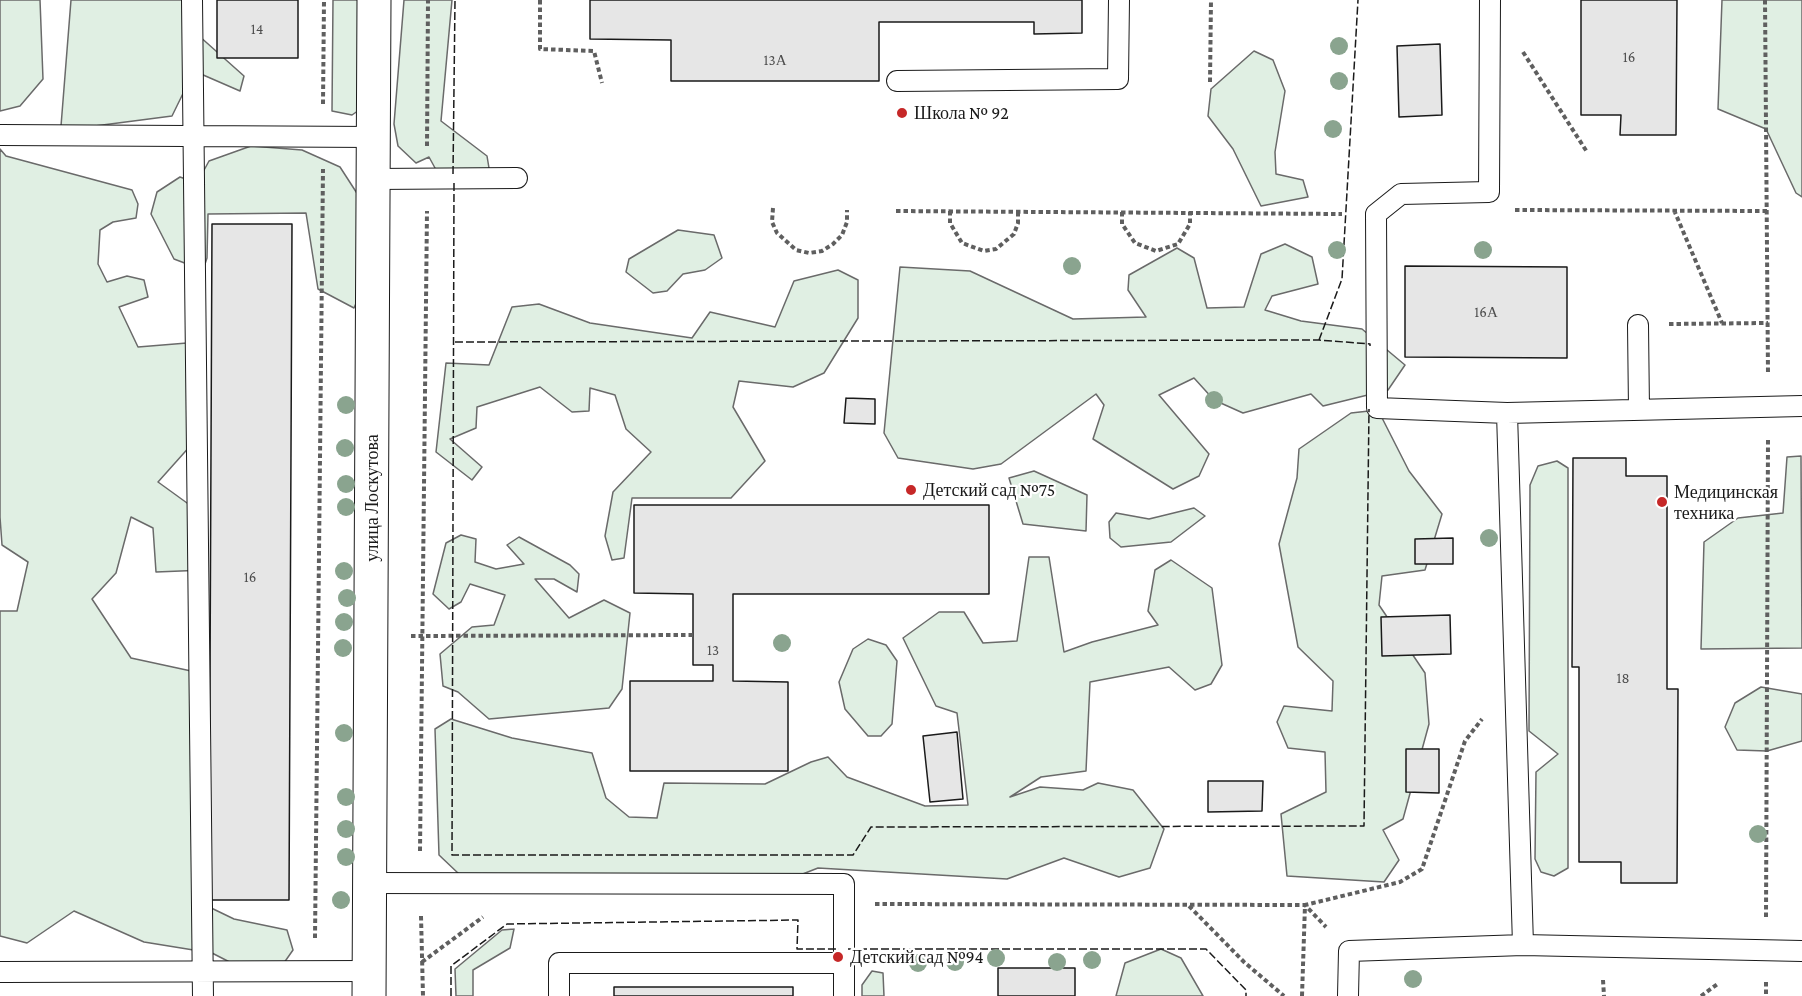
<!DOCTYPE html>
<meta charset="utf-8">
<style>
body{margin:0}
canvas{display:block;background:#fff}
</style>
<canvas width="1802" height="996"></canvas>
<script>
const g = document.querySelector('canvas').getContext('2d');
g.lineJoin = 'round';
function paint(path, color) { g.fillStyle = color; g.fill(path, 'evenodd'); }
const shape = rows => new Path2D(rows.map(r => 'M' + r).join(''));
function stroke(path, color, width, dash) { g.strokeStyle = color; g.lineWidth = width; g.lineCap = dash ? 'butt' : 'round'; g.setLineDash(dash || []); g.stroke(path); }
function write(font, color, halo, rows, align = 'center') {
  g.font = font + ' "Crimson Pro",serif'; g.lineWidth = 4.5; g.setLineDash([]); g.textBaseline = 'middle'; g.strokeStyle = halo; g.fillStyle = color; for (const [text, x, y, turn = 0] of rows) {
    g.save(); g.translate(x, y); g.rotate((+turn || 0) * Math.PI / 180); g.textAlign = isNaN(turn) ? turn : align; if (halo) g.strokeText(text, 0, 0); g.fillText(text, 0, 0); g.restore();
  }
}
const green = shape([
 [0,0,40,0,43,79,20,106,0,111,0,0],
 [71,0,197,0,198,35,244,76,240,91,194,71,172,116,87,127,61,126,71,0],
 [333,0,361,0,362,108,352,115,332,111,333,0],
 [404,0,452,0,441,121,487,156,490,174,441,179,429,157,416,163,398,146,394,124,404,0],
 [1722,0,1802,0,1802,197,1796,193,1766,129,1718,109,1722,0],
 [1254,51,1273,60,1285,91,1275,152,1276,174,1303,180,1308,197,1261,206,1233,149,1208,116,1211,89,1254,51],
 [251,146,302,150,340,167,362,201,368,276,354,308,318,289,306,213,208,214,207,258,203,270,174,259,151,214,157,192,180,177,197,183,209,161,251,146],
 [0,149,6,156,132,190,138,204,136,218,113,222,100,230,98,264,107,282,127,276,144,280,148,297,119,307,138,347,187,343,192,444,158,482,205,516,205,570,156,572,153,528,131,517,116,573,92,599,131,658,205,674,205,905,234,919,287,930,293,950,279,970,255,975,212,953,144,942,74,911,27,943,0,936,0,611,17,611,28,562,2,545,0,517,0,149],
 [678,230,714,235,722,258,705,270,683,274,667,291,653,293,626,272,629,259,678,230],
 [1285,244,1312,257,1318,284,1272,296,1265,310,1301,321,1362,329,1405,365,1388,390,1323,406,1311,394,1243,413,1214,400,1194,378,1159,395,1209,454,1199,476,1173,489,1093,439,1104,405,1096,394,1001,464,973,469,898,458,884,433,900,267,970,271,1073,319,1146,317,1128,290,1129,275,1177,248,1194,258,1207,308,1244,307,1261,254,1285,244],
 [838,270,858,280,858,318,824,373,793,387,739,381,733,407,765,461,731,498,632,498,624,558,612,560,605,536,613,492,651,452,626,429,615,395,590,388,589,411,572,412,540,387,477,407,476,428,450,439,482,467,472,480,436,452,446,363,489,365,512,307,539,304,590,323,692,338,710,312,775,327,794,281,838,270],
 [1378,410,1409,471,1442,514,1425,570,1382,576,1379,605,1425,673,1429,724,1403,819,1383,830,1399,860,1384,882,1287,876,1281,814,1326,792,1325,752,1288,748,1277,722,1284,706,1332,711,1333,681,1298,647,1279,544,1297,478,1299,449,1351,413,1378,410],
 [1801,456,1802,648,1701,649,1704,542,1738,518,1783,513,1787,457,1801,456],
 [1557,461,1568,468,1568,868,1554,876,1541,872,1535,859,1536,772,1558,754,1529,731,1530,485,1538,466,1557,461],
 [1034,471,1087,495,1086,531,1023,524,1009,478,1034,471],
 [1194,508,1205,516,1171,542,1121,547,1110,538,1109,522,1116,513,1149,519,1194,508],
 [461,535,476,539,475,562,496,569,524,564,507,545,519,537,570,565,579,574,577,592,554,579,535,579,569,618,604,600,630,613,622,689,609,708,489,719,458,692,443,686,440,654,472,627,494,625,505,595,470,584,461,602,449,609,433,594,446,543,461,535],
 [1029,557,1049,557,1064,652,1092,642,1158,625,1148,611,1155,570,1171,560,1212,588,1222,665,1211,684,1195,690,1169,667,1090,682,1086,771,1041,777,1010,797,1040,787,1083,790,1098,783,1133,790,1164,829,1150,868,1119,877,1064,858,1007,879,818,868,772,886,459,874,439,855,435,729,451,719,512,738,592,753,606,798,629,817,657,818,664,783,765,784,811,762,828,757,847,777,925,806,968,805,957,713,936,706,903,638,939,612,964,612,983,643,1017,641,1029,557],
 [868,639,886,645,897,661,892,724,881,736,868,736,845,709,839,682,853,649,868,639],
 [1761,687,1802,694,1802,741,1767,751,1737,750,1725,727,1735,703,1761,687],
 [514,929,510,948,473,970,473,996,456,996,455,969,502,930,514,929],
 [1161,949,1181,958,1203,996,1116,996,1125,963,1161,949],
 [872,971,883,973,884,996,862,996,862,985,872,971]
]);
paint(green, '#e0efe3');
stroke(green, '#6a6a6a', 1.5);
const building = shape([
 [217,0,298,0,298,58,217,58,217,0],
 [590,0,1082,0,1082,33,1034,34,1034,22,879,22,879,81,671,81,671,40,590,39,590,0],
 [1581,0,1677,0,1676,135,1620,135,1621,115,1581,115,1581,0],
 [1440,44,1442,115,1399,117,1397,46,1440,44],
 [212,224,292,224,289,900,209,900,212,224],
 [1405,266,1567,267,1567,358,1405,357,1405,266],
 [846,398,875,399,875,424,844,423,846,398],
 [1573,458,1626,458,1626,476,1667,476,1667,689,1678,689,1677,883,1621,883,1621,862,1579,862,1579,667,1572,667,1573,458],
 [634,505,989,505,989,594,733,594,733,681,788,682,788,771,630,771,630,681,713,681,713,665,693,665,693,594,634,593,634,505],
 [1453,538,1453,564,1415,564,1415,539,1453,538],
 [1450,615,1451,654,1382,656,1381,617,1450,615],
 [957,732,963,799,930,802,923,736,957,732],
 [1406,749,1439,749,1439,793,1406,792,1406,749],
 [1208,781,1263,781,1262,811,1208,812,1208,781],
 [998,968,1075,968,1075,996,998,996,998,968],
 [614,987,793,987,793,996,614,996,614,987]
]);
paint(building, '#e6e6e6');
stroke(building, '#1a1a1a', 1.5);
const service = shape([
 [192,0,203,996],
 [1490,0,1489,192,1401,194,1376,214,1377,408,1507,413],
 [897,81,1118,79,1119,0],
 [0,135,374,137],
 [374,179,517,178],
 [1638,325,1639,410],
 [369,883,844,884,844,996],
 [1523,945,1507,413,1802,406],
 [0,972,369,971],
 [559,996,559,963,844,963],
 [1348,996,1349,951,1523,945,1802,951]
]);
const minor = shape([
 [369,996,374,0]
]);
stroke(service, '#1a1a1a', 22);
stroke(minor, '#1a1a1a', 35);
stroke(shape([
 [540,0,540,49,594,51,602,83],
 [1765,0,1768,374],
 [1523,52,1587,152],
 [1210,82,1211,0],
 [323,104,324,0],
 [427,146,428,0],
 [773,208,772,222,777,233,796,250,809,253,822,251,833,244,842,235,847,222,847,210],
 [1515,210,1767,211],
 [1674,210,1722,323],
 [896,211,1342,214],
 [950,211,950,223,962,243,984,251,996,249,1014,234,1018,223,1018,211],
 [1122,212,1122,224,1135,243,1156,251,1178,244,1190,224,1190,212],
 [1669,324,1768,323],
 [411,636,693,635],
 [420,851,427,211],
 [875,904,1305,905,1326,927],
 [1189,906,1244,962,1284,996],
 [421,916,423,996],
 [1766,917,1768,439],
 [315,938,323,169],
 [422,962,483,917],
 [1603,980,1604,996],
 [1766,982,1766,996],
 [1302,996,1305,905,1400,882,1422,869,1465,741,1482,719],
 [1701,996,1719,983]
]), '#5f5f5f', 4, [4.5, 3]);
stroke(service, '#fff', 20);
stroke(minor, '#fff', 33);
stroke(shape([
 [453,174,455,0],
 [454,183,452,855,853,855,871,827,1364,826,1369,409],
 [1319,340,1342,279,1358,0],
 [455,342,1319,340,1370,344,1370,346],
 [848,949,1206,949,1246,990,1246,996],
 [451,996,451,966,507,924,798,920,797,949,839,949]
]), '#1a1a1a', 1.5, [8, 3]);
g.fillStyle = '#8aa48f';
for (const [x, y] of [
 [1339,46],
 [1339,81],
 [1333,129],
 [1337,250],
 [1483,250],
 [1072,266],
 [1214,400],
 [346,405],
 [345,448],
 [346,484],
 [346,507],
 [1489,538],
 [344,571],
 [347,598],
 [344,622],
 [782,643],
 [343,648],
 [344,733],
 [346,797],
 [346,829],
 [1758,834],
 [346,857],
 [341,900],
 [996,958],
 [1092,960],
 [955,962],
 [1057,962],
 [918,963],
 [1413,979]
]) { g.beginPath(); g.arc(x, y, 9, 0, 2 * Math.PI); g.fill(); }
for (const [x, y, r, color] of [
 [902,113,6,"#c62828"],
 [911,490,6,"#c62828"],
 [1662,502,6,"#c62828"],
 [838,957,6,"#c62828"]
]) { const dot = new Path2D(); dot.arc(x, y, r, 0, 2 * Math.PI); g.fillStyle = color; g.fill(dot); stroke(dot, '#fff', 2); }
write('15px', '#4d4d4d', null, [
 ["14",257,29],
 ["16",1629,57],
 ["13А",775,60],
 ["16А",1486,312],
 ["16",250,577],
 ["13",713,650],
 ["18",1623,678]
]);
write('18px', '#1a1a1a', '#fff', [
 ["Школа № 92",914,113],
 ["Детский сад №75",923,490],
 ["Медицинская",1674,492],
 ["техника",1674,513],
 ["Детский сад №94",850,957]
], 'left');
write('18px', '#1a1a1a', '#fff', [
 ["улица Лоскутова",372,498,-90]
]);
</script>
